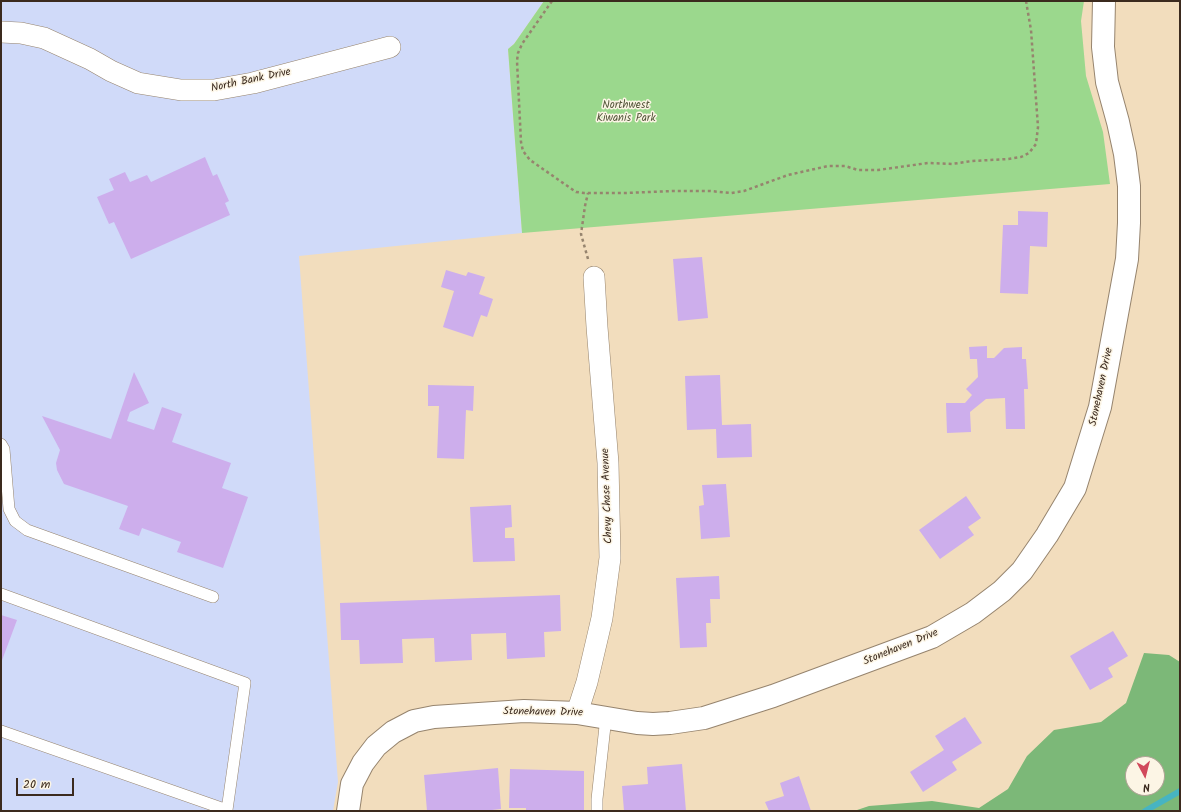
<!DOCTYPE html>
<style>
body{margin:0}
#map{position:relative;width:1181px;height:812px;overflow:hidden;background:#f2ddbd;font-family:Kalam,sans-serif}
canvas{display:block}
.frame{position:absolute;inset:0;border:2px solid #3b2a1e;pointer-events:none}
.north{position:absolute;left:1125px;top:756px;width:40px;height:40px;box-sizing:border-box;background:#fcf5e5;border:1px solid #afa495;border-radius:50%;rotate:173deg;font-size:11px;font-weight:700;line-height:16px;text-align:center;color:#3b2a1e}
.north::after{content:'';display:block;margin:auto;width:14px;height:18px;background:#d1495b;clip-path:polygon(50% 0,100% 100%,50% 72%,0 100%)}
.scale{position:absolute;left:16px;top:778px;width:58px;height:18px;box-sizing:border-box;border:2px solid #3b2a1e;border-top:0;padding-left:5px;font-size:12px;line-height:14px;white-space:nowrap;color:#3b2a1e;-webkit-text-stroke:3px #fcf5e5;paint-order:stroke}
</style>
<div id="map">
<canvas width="1181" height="812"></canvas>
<div class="frame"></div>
<div class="north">N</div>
<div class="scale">20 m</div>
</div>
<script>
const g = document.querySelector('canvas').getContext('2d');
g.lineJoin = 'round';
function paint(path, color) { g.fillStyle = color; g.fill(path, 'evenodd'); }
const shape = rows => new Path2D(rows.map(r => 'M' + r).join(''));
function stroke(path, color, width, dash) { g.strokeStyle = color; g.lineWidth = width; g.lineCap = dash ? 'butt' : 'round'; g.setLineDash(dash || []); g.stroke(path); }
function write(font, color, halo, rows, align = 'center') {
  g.font = font + ' Kalam,sans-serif'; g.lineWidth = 3; g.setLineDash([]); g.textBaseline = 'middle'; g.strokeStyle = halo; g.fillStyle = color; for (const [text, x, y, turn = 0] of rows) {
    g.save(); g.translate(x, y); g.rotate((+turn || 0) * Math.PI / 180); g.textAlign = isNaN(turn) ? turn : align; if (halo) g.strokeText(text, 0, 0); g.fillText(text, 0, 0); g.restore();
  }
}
paint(shape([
 [1,1,544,1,514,44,508,49,522,233,299,256,338,782,333,811,1,811]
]), '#d0daf9');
paint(shape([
 [544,1,1084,1,1081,21,1086,76,1103,132,1110,184,522,233,508,49,514,44]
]), '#9bd88d');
paint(shape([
 [1144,653,1169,655,1180,662,1180,811,854,811,869,806,932,801,979,808,1008,789,1027,756,1054,730,1101,722,1126,703],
 [1133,764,1157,764,1157,788,1133,788]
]), '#7cb878');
stroke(shape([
 [1145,811,1180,791]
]), '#47b4c2', 6);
paint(shape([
 [205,157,213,176,217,174,229,201,225,203,230,215,131,259,114,222,109,224,97,197,114,190,109,179,125,172,130,182,147,175,151,182],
 [1018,211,1048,212,1047,247,1030,246,1028,294,1000,293,1003,225,1018,225],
 [702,257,708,318,678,321,673,259],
 [446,270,466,276,468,272,485,277,479,294,493,299,487,317,481,315,473,337,443,327,454,291,441,287],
 [987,346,987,358,994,358,1004,348,1022,347,1022,359,1026,359,1028,389,1024,389,1025,429,1006,429,1005,398,986,399,970,412,971,432,947,433,946,403,965,403,972,395,966,389,978,377,977,359,970,359,969,347],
 [134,372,149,403,130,412,127,421,154,430,162,407,182,414,172,442,231,463,222,488,248,497,223,568,177,552,181,542,142,528,139,536,119,529,128,506,64,484,57,470,56,463,60,450,42,416,111,439],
 [720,375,722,425,751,424,752,457,717,458,716,429,687,430,685,376],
 [428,385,474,386,473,411,466,410,464,459,437,458,439,406,428,406],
 [726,484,730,537,701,539,699,506,704,505,702,485],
 [966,496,981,518,968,527,974,535,940,559,919,530],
 [511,505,512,527,505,528,505,538,514,538,515,561,473,562,470,507],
 [719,576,720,599,710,599,711,623,706,623,707,647,680,648,676,578],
 [560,595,561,631,544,632,545,657,507,659,506,633,471,634,472,660,435,662,434,638,402,639,403,663,360,664,359,640,341,640,340,603],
 [1,615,17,620,1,663],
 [1113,631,1128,656,1108,668,1113,677,1090,690,1070,656],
 [965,717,982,743,952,762,957,770,923,792,910,772,944,750,935,736],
 [682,764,686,811,624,811,622,786,648,784,647,767],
 [498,768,501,809,483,811,427,811,424,775],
 [510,769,584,771,584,811,526,811,526,808,509,808],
 [799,776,811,811,769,811,765,802,784,796,780,783]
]), '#cdaeec');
const service = shape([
 [1,444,4,449,9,509,15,521,27,530,213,597],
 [1,594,245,683,227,810,1,731],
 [597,811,597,799,606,717]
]);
const minor = shape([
 [1,32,21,33,44,38,90,59,111,71,138,83,181,90,214,90,253,83,390,47],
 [577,713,587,682,602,618,610,558,608,463,597,327,594,277]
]);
const tertiary = shape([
 [348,811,352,784,363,763,376,746,393,732,414,721,434,717,524,711,577,713,637,723,653,724,670,723,704,718,773,696,932,637,973,613,1002,591,1022,571,1047,535,1075,488,1100,407,1127,259,1129,223,1129,186,1125,154,1118,122,1107,82,1103,47,1104,1]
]);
stroke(service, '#96846e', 12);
stroke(minor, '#96846e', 22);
stroke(tertiary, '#96846e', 24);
stroke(shape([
 [552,1,522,44,518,53,517,61,521,142,523,151,530,160,576,192,584,193,624,193,674,191,710,191,731,193,744,191,788,175,828,166,845,166,858,170,878,170,928,163,952,164,972,161,1008,159,1021,157,1029,153,1036,144,1038,127,1031,30,1026,1],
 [588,259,581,234,585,206,588,193]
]), '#96846e', 2.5, [3, 3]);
stroke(service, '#fff', 11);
stroke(minor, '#fff', 21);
stroke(tertiary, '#fff', 22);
write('11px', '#3b2a1e', '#fcf5e5', [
 ["North Bank Drive",251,81,-12],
 ["Stonehaven Drive",1102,387,-78],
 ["Chevy Chase Avenue",608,496,-92],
 ["Stonehaven Drive",901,648,-22],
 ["Stonehaven Drive",543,713,1]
]);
write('11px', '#53563a', '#fcf5e5', [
 ["Northwest",626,106],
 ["Kiwanis Park",626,119]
]);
</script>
